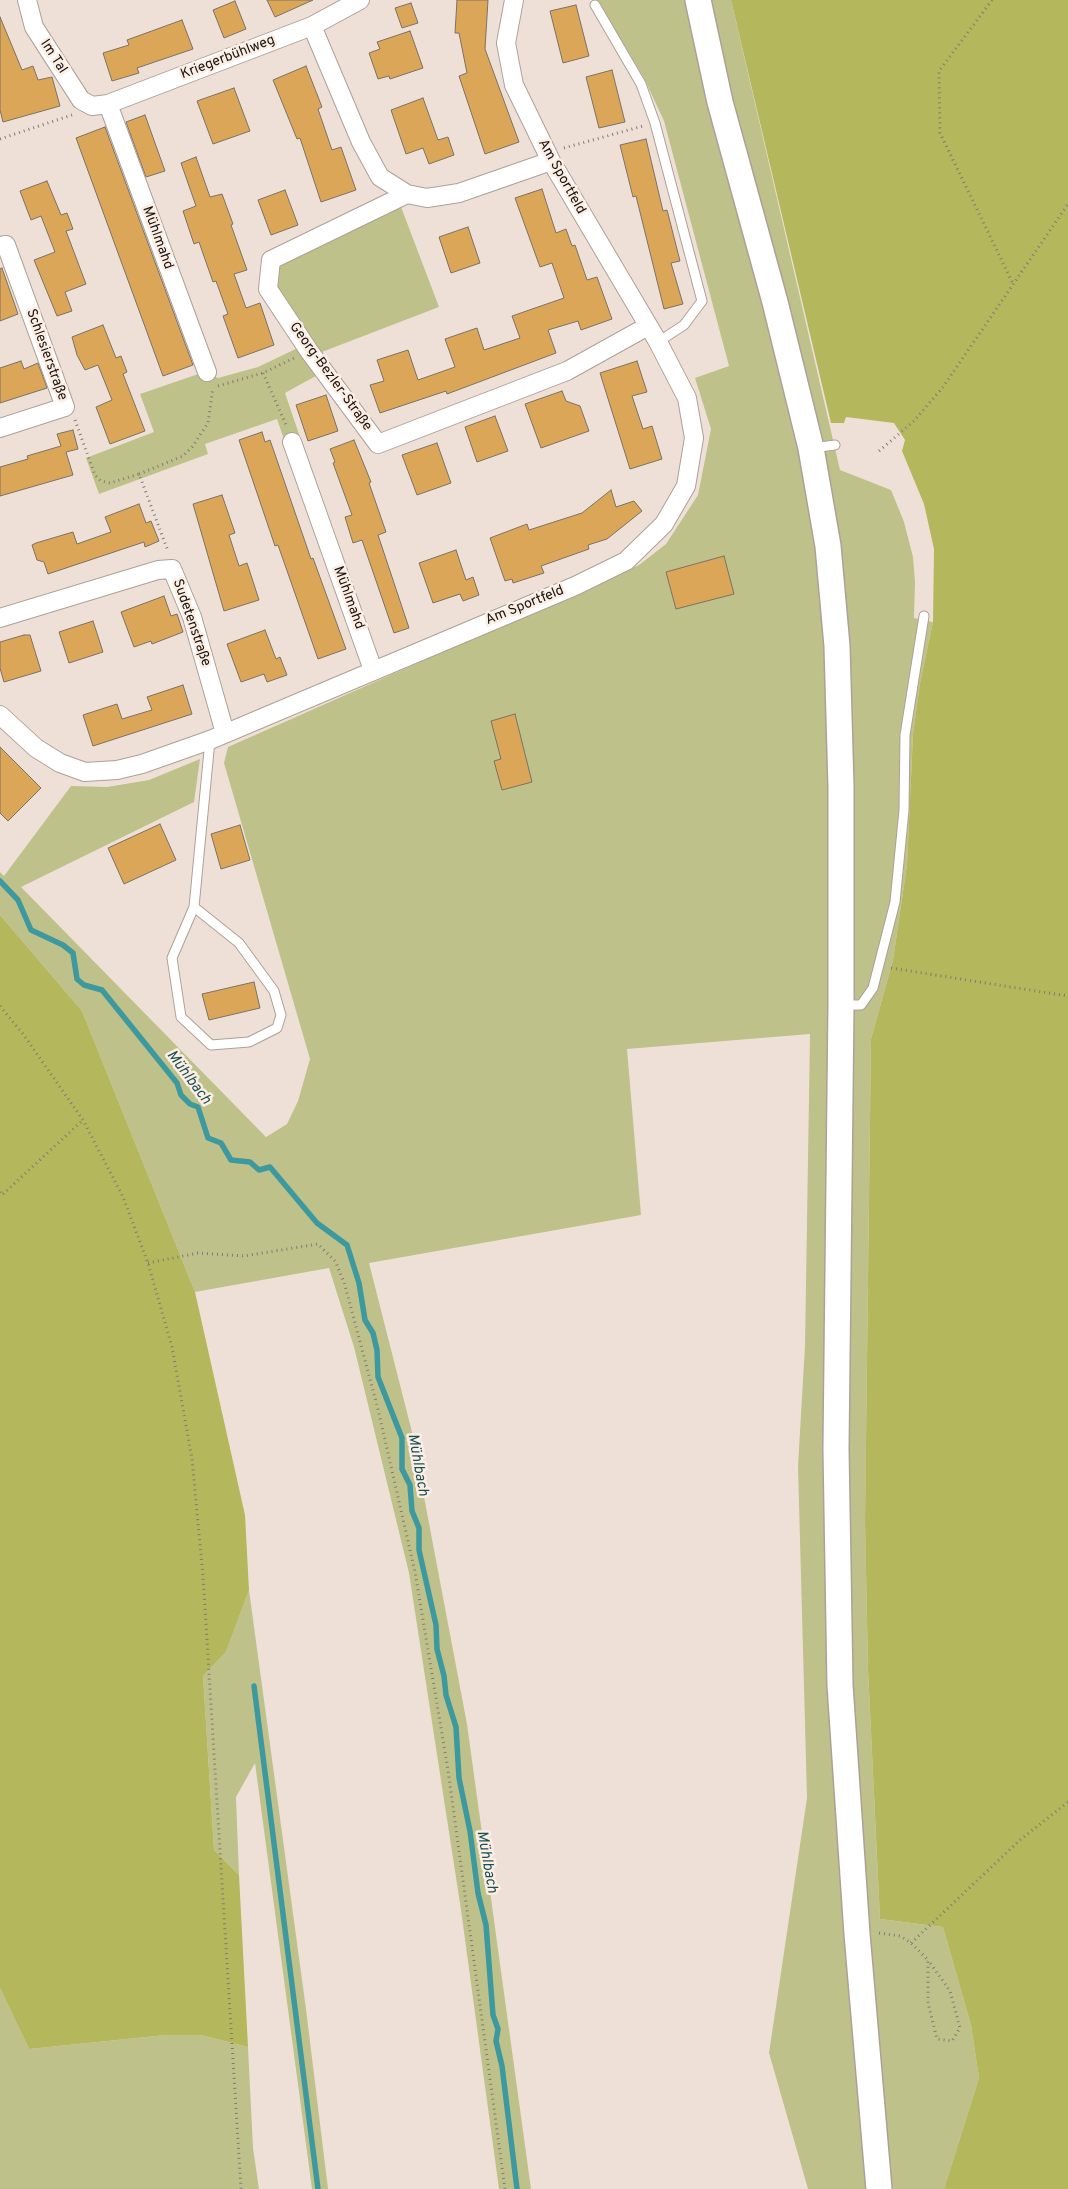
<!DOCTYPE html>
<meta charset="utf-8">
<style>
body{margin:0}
canvas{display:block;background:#efe0d7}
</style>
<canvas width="1068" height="2189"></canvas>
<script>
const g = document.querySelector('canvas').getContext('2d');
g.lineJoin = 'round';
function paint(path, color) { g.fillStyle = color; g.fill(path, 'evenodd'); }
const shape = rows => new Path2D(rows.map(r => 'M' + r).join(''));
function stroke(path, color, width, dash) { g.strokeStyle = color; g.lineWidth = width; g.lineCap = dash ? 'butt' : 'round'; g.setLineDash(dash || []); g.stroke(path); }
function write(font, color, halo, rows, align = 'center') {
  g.font = font + ' Overpass,sans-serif'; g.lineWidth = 5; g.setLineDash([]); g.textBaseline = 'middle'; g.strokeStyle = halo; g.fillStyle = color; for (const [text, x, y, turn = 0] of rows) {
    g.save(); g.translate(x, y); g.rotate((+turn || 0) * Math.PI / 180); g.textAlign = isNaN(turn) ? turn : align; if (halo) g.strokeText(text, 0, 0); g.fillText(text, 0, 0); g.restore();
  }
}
paint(shape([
 [597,0,731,0,840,470,891,490,904,522,913,557,915,582,914,618,933,622,920,683,913,734,907,865,893,960,871,1039,865,1521,868,1669,880,1919,943,1927,971,2025,979,2078,944,2189,808,2189,769,2053,807,1798,798,1466,805,1346,810,1034,627,1049,641,1215,369,1263,411,1428,467,1724,531,2189,499,2189,461,1910,409,1573,354,1347,329,1268,195,1292,82,1011,0,915,0,872,4,876,71,786,107,787,149,780,200,759,194,802,21,887,266,1137,287,1124,298,1101,310,1059,224,763,228,747,639,565,666,544,698,495,711,429,695,378,729,366,664,121,644,78],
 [398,199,439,307,314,355,269,289,272,261],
 [304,345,323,372,285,393,300,437,285,442,277,419,205,444,208,454,99,494,86,458,154,432,140,394,204,372,218,378,258,367],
 [249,1590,306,2009,328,2189,312,2189,255,1763,236,1797,239,1875,214,1850,203,1676,226,1652],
 [0,1988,29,2049,166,2035,201,2035,248,2047,253,2148,259,2189,0,2189]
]), '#bec28a');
paint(shape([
 [731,0,1068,0,1068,2189,944,2189,979,2078,971,2025,943,1927,880,1919,868,1669,865,1521,871,1039,893,960,907,865,913,734,920,683,933,622,934,549,924,504,902,451,905,440,894,423,846,417,844,423,831,423],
 [0,915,82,1011,195,1292,245,1515,249,1590,226,1652,203,1676,214,1850,239,1875,248,2047,201,2035,166,2035,29,2049,0,1988]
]), '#b4b75c');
stroke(shape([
 [0,881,18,900,31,930,63,945,73,953,77,979,84,985,102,990,177,1083,181,1095,190,1104,198,1107,208,1138,221,1143,231,1160,250,1162,259,1170,270,1167,317,1223,347,1245,359,1283,365,1320,373,1333,377,1350,378,1377,402,1438,402,1469,410,1485,412,1511,419,1528,419,1550,436,1625,437,1649,444,1676,446,1695,456,1727,459,1778,470,1831,478,1893,486,1925,493,2015,498,2029,496,2041,502,2066,517,2189],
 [254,1686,318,2189]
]), '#3d999e', 5.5);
const building = shape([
 [267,0,313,0,275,17,267,0],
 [457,0,488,0,485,49,519,142,485,154,459,76,467,73,459,33,455,33,457,0],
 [235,1,246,29,224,38,213,10,235,1],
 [411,3,418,23,402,28,395,8,411,3],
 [576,5,589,56,563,63,550,11,576,5],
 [0,17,22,70,33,66,38,80,52,77,60,106,3,122,0,110,0,17],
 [182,20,193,49,137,68,139,73,112,81,103,53,129,45,127,40,182,20],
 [410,31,423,68,390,79,389,76,378,79,369,53,380,49,377,42,410,31],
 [306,66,322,107,318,109,332,150,341,147,356,190,321,202,300,138,297,139,273,80,306,66],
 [612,70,625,122,599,128,586,77,612,70],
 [234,88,250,131,213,144,197,101,234,88],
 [423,98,438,140,448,137,454,155,429,164,423,148,406,154,391,110,423,98],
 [145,115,165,171,146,177,126,122,145,115],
 [105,127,193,365,163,376,76,138,105,127],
 [646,139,663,211,667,210,680,261,671,263,683,304,664,309,636,196,633,197,620,145,646,139],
 [196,157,210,197,222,194,233,224,231,225,247,270,234,274,246,308,260,303,274,345,238,358,223,316,228,314,216,281,213,282,199,242,194,244,183,211,196,206,181,163,196,157],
 [47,181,61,215,67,213,73,229,66,231,86,284,65,292,72,311,57,316,34,260,55,252,41,216,31,220,20,191,47,181],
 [542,189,556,233,566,229,572,246,575,245,587,280,597,277,612,319,581,330,578,321,548,330,556,353,447,394,446,391,380,413,370,385,384,381,377,360,408,350,418,380,455,367,445,339,477,328,484,350,520,338,512,316,564,298,552,263,540,267,515,198,542,189],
 [285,190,298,225,271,235,258,200,285,190],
 [468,227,480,263,451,273,439,237,468,227],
 [2,268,18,314,0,321,0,269,2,268],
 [103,325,116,358,121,356,127,372,123,374,145,431,110,444,96,407,112,400,98,365,85,370,77,355,72,337,103,325],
 [21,361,24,369,38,363,47,388,0,403,0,368,21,361],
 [637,361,647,392,632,396,643,429,652,426,662,459,630,469,600,373,637,361],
 [562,391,566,401,580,406,589,431,541,448,525,404,562,391],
 [326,395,338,431,308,441,296,405,326,395],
 [495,416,508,451,477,462,465,427,495,416],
 [73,430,78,449,66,452,73,475,0,496,0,467,28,459,27,456,61,446,57,434,73,430],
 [262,432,265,442,270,440,311,559,313,558,346,649,318,659,278,545,275,546,239,440,262,432],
 [354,440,371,482,369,483,386,532,378,535,409,628,394,633,362,540,353,543,345,517,352,515,333,463,335,462,330,449,354,440],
 [437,443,451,483,417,495,402,455,437,443],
 [611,490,616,507,634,501,642,511,607,539,588,545,589,549,541,566,544,573,513,583,512,579,505,581,490,538,527,524,529,530,582,513,611,490],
 [222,495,235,533,229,535,239,566,247,563,259,600,224,611,193,504,222,495],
 [139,504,146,523,151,521,159,541,145,547,144,542,48,574,44,562,37,560,32,545,36,543,73,532,77,544,111,532,105,517,139,504],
 [456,550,466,580,473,577,479,595,463,601,460,594,433,603,419,563,456,550],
 [724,556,734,594,676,609,666,572,724,556],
 [164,596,171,616,177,614,183,632,152,644,151,641,134,647,121,612,164,596],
 [93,621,103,652,69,663,59,632,93,621],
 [265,630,276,659,280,657,287,675,267,682,264,674,241,682,227,644,265,630],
 [24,635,30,635,41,671,4,682,0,668,0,642,24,635],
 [183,685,192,714,93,746,83,715,117,704,122,719,152,710,147,697,183,685],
 [515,714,532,782,502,790,494,761,501,759,491,721,515,714],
 [0,747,41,788,8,821,0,813,0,747],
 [160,824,176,860,124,884,108,848,160,824],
 [240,825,250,860,221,869,211,834,240,825],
 [254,982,260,1008,209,1020,202,994,254,982]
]);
paint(building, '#dca658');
stroke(building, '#7a7266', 1);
const lane = shape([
 [595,5,641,84,655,123,702,301,684,325,658,342],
 [812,448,835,445],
 [194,907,239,943,274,991,281,1015,277,1028,249,1042,211,1045,181,1017,172,958,194,907,210,740],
 [843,1005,861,1005,873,988,895,902,904,810,905,735,924,616]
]);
const street = shape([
 [27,0,34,27,81,100,92,106,108,104,312,26,360,0],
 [312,26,361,142,380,177,407,194,427,198,459,193,551,161],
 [108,104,207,372],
 [407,194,271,260,268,289,309,351,378,444,567,371,648,326],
 [0,246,6,245,65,407,0,428],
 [292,442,373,670],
 [0,618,158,570,172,569,192,617,225,733],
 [0,715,36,748,60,763,85,772,117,770,142,764,210,740,575,586,626,561,664,524,686,486,694,438,687,398,658,342,551,161,514,85,506,43,514,0]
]);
const secondary = shape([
 [698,0,720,102,775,302,811,448,828,546,837,646,841,787,841,1005,836,1449,840,1685,857,1934,879,2189]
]);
stroke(lane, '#aea097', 11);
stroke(street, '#aea097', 20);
stroke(secondary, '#aea097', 28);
stroke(shape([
 [992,0,939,71,940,133,1013,284],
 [0,139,72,115],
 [564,148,643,126],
 [263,373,287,427],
 [218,386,263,373,294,358],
 [75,420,95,475,101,481,110,483,139,474,168,551],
 [879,451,914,421,943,387,1068,204],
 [139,474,183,456,192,447,208,423,213,388],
 [891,968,1068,996],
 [0,1006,23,1034,83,1120,123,1197,148,1263,172,1347,192,1459,203,1576,241,2189],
 [0,1192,2,1195,83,1120],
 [148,1263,198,1253,244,1256,318,1244,335,1261,344,1282,378,1409,415,1572,448,1770,505,2189],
 [879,1933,900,1936,911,1943,928,1960,928,2003,937,2039,952,2041,960,2028,950,1991,928,1960],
 [911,1943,1020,1840,1068,1802]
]), '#847a74', 3, [1, 4]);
stroke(lane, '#fff', 9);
stroke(street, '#fff', 18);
stroke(secondary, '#fff', 25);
write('14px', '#191410', '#fceee4', [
 ["Im Tal",53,57,57],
 ["Kriegerbühlweg",228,58,-21],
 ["Am Sportfeld",561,177,61],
 ["Mühlmahd",157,238,70],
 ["Schlesierstraße",46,355,70],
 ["Georg-Bezler-Straße",330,377,54],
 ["Mühlmahd",348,598,70],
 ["Am Sportfeld",525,606,-22],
 ["Sudetenstraße",191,623,71]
]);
write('italic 15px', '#185154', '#fceee4', [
 ["Mühlbach",188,1078,53],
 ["Mühlbach",417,1465,80],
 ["Mühlbach",486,1862,80]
]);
</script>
